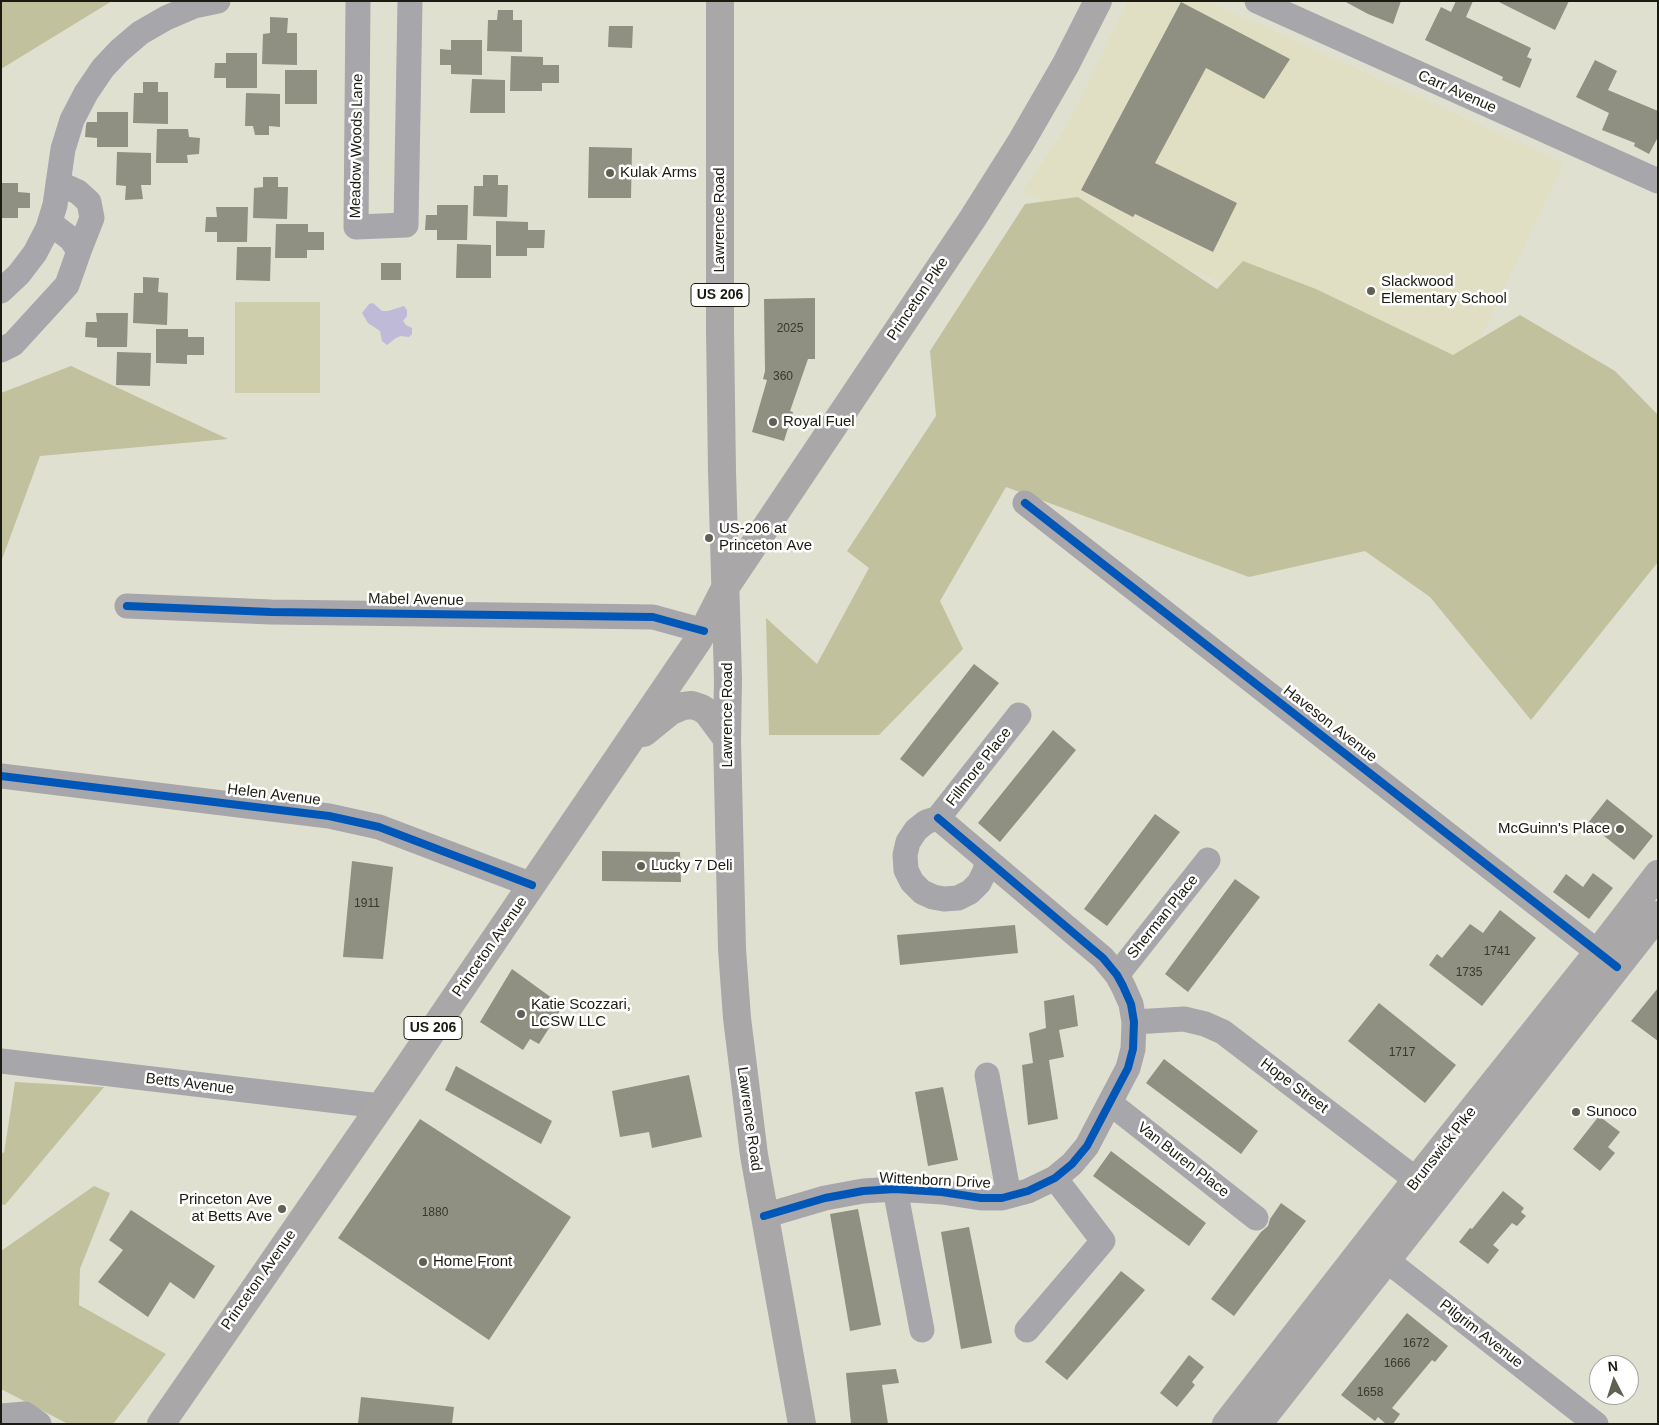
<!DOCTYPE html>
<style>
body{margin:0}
#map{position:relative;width:1659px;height:1425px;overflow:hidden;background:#e0e0d0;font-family:Helvetica,sans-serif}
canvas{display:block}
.frame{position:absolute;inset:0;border:2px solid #1b1b11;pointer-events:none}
.north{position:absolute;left:1589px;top:1355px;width:50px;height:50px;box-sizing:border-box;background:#fff;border:1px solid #a4a4a0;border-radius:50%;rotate:355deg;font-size:14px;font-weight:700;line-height:20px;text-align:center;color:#1b1b11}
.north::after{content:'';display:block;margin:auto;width:18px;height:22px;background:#606054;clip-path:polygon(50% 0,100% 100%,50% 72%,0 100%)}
</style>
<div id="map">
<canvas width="1659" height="1425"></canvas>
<div class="frame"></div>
<div class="north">N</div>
</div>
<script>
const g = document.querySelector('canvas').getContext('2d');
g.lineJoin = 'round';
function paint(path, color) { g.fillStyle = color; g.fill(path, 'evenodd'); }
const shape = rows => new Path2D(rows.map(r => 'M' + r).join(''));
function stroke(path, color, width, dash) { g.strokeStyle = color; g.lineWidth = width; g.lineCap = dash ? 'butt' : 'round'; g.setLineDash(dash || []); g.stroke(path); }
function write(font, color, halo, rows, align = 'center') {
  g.font = font + ' Helvetica,sans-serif'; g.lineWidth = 5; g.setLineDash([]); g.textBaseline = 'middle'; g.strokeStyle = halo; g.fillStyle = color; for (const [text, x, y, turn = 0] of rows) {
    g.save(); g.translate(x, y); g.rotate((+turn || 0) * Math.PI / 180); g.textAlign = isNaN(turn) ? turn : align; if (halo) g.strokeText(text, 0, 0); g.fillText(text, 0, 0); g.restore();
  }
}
paint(shape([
 [1128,1,1208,1,1564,163,1456,390,1022,192,1067,126]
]), '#e0dfc4');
paint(shape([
 [235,302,320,302,320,393,235,393]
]), '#cecdac');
paint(shape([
 [1,1,112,1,1,69],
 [1078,197,1217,289,1243,261,1316,289,1453,355,1520,315,1615,371,1658,415,1658,562,1531,720,1430,597,1365,551,1249,577,1006,487,940,601,963,649,879,735,769,735,766,618,817,664,869,568,847,551,936,416,930,351,1025,204],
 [71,366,228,439,40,456,1,562,1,393],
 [15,1082,104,1087,5,1205,1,1204,1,1152,4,1153],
 [94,1186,110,1193,80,1269,79,1305,166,1354,113,1424,68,1424,1,1389,1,1251]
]), '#c1c19d');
paint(shape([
 [373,303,382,311,388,311,404,306,407,310,407,316,403,321,406,325,412,328,412,334,409,337,401,336,396,338,387,345,382,341,380,331,368,323,362,313,369,304]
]), '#bebad7');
paint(shape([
 [1344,1,1401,1,1393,24,1368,14],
 [1456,1,1473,1,1466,17,1531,48,1527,57,1532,59,1520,88,1502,80,1503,77,1425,40,1441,7,1451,12],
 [1497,1,1569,1,1555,30],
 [1181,2,1290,59,1264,99,1206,68,1155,163,1237,203,1213,252,1135,214,1133,217,1081,190],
 [498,10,513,10,513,20,522,20,522,52,487,51,488,20,497,20],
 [270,17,288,18,287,33,297,33,297,65,262,64,263,34,270,33],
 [609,26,633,26,632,48,608,47],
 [451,40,482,40,482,75,451,74,451,65,440,65,440,49,451,50],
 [226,53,257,53,257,88,226,88,226,78,214,78,215,63,226,63],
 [511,56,543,57,543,65,559,65,559,83,542,83,542,91,510,91],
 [1595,60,1617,71,1608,90,1658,111,1658,137,1649,154,1634,146,1635,143,1602,130,1609,113,1576,97],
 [285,70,317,70,317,104,285,104],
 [472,79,505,80,505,113,470,113],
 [143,82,158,82,158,92,168,92,168,124,133,123,134,93,143,93],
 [246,93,280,94,280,127,269,126,269,135,255,135,253,126,245,126],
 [97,112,128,112,128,147,97,147,97,138,85,137,86,125,87,122,97,122],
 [157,129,188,129,189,137,200,138,199,154,187,155,188,163,156,163],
 [589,147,632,148,631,198,588,198],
 [117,152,151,153,151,185,141,185,143,199,125,200,126,186,116,185],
 [483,175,498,175,498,185,508,185,507,217,473,216,474,186,483,186],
 [263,177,278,177,278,187,288,187,287,219,253,218,254,188,263,187],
 [1,183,18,183,18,192,30,193,30,208,18,208,18,218,1,218],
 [437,205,468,205,467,240,437,240,437,230,425,230,426,215,437,215],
 [216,207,248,207,247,242,217,242,217,232,205,232,206,217,217,217],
 [496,221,528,222,528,230,545,230,544,248,527,248,527,256,496,256],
 [276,224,308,224,308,232,324,232,324,250,307,250,307,258,275,258],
 [457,244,491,245,491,278,456,278],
 [237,247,271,247,270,281,236,280],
 [381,263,401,263,401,280,381,280],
 [143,277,159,278,158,292,168,293,167,325,133,323,134,293,143,293],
 [815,298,815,359,808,359,790,411,793,412,784,441,752,432,767,380,763,379,765,371,764,299],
 [96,313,128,313,127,347,97,347,97,338,85,337,86,322,97,322],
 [156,329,188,329,188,337,204,337,204,355,187,355,187,364,156,363],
 [117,352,151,353,150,386,116,385],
 [974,664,999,683,923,777,900,759],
 [1053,730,1076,750,1000,842,978,823],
 [1607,799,1653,836,1634,860,1588,823],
 [1155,814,1180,832,1107,926,1084,909],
 [602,851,680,852,681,882,602,881],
 [352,861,393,867,383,959,343,957],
 [1593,873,1613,888,1589,919,1553,892,1566,874,1583,887],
 [1235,879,1260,897,1188,992,1165,974],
 [1500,910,1536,938,1482,1006,1429,965,1437,954,1442,958,1470,924,1483,933],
 [1015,925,1018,953,900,965,897,935],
 [512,969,563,1006,539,1044,530,1039,523,1050,480,1022],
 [1658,988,1658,1041,1631,1021],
 [1074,995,1078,1026,1059,1030,1064,1057,1049,1060,1058,1119,1028,1125,1022,1065,1033,1063,1029,1033,1046,1028,1044,1001],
 [1379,1003,1456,1065,1425,1103,1348,1041],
 [1164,1059,1258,1131,1241,1154,1146,1083],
 [456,1066,552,1121,541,1144,445,1090],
 [689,1075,702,1137,652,1148,649,1132,620,1137,612,1091],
 [943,1087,958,1160,928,1166,915,1092],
 [1599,1116,1620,1132,1608,1147,1615,1153,1600,1171,1573,1149],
 [420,1119,571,1217,489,1340,338,1238],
 [1111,1151,1206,1223,1189,1246,1093,1176],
 [1503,1191,1524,1208,1521,1212,1526,1216,1517,1226,1512,1223,1493,1245,1499,1250,1488,1264,1459,1242,1470,1228,1472,1229],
 [1281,1203,1306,1221,1234,1316,1211,1299,1261,1232,1268,1226,1270,1219],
 [858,1209,881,1325,850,1331,830,1214],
 [131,1210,215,1266,194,1299,170,1282,148,1317,98,1282,123,1250,109,1240],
 [969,1227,992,1343,961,1349,941,1232],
 [1121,1271,1145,1290,1067,1380,1045,1362],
 [1407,1313,1448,1346,1435,1362,1432,1360,1392,1408,1400,1414,1393,1424,1386,1424,1378,1417,1375,1421,1341,1395],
 [1189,1355,1204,1367,1192,1382,1195,1385,1177,1407,1160,1393],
 [896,1369,899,1383,882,1385,888,1424,851,1424,846,1373],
 [361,1397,454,1407,452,1424,358,1424]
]), '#8f8f82');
stroke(shape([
 [358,1,356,227,406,225,410,1],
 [1257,1,1658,181],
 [58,183,78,192,89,202,92,218,79,251],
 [1,291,19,274,35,253,48,228,55,205,63,149,72,120,86,93,103,68,119,51,140,33,166,18,194,6,218,1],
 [1,350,13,344,67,285,79,251,71,239,50,223],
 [1025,503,1613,964],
 [127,606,271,612,653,617,704,631],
 [1,776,329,816,379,827,532,885],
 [938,818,926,822,916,830,908,842,905,855,906,870,912,882,922,892,933,897,944,899,958,898,970,892,979,883,985,871,987,860],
 [938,818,1019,715],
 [1117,975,1208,860],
 [1134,1022,1184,1019,1205,1024,1223,1032,1431,1191],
 [1,1061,380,1106],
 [987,1075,1009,1196],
 [1110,1103,1256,1218],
 [895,1189,922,1330],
 [764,1216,825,1198,863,1191,895,1189,942,1192,981,1198,1002,1198,1028,1191,1055,1178,1072,1164,1087,1146,1128,1068,1133,1049,1134,1022,1131,1004,1123,986,1117,975,1103,958,938,818],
 [1371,1248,1596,1424],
 [1027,1330,1103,1241,1055,1178],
 [1,1416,25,1414,39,1424]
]), '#a7a6ab', 25);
stroke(shape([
 [720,1,720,330,722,471,728,679,727,739,732,949,737,1018,754,1155,802,1424],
 [644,733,671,711,683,706,692,705,701,708,707,712,727,739],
 [161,1424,401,1077,699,639,725,588,973,218,1021,142,1066,64,1098,1],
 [1226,1424,1416,1180,1598,952,1658,874],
 [1258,1424,1658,915]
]), '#a9a7a8', 28);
stroke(shape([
 [1025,503,1617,967],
 [127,606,271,612,653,617,704,631],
 [1,776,329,816,379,827,532,885],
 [764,1216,825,1198,863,1191,895,1189,942,1192,981,1198,1002,1198,1028,1191,1055,1178,1072,1164,1087,1146,1128,1068,1133,1049,1134,1022,1131,1004,1123,986,1117,975,1103,958,938,818]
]), '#0057b8', 8);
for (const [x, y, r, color] of [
 [610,173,5,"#606054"],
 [1371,291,5,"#606054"],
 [773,422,5,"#606054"],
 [709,538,5,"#606054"],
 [1620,829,5,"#606054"],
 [641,866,5,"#606054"],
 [521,1014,5,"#606054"],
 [1576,1112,5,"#606054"],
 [282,1209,5,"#606054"],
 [423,1262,5,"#606054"]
]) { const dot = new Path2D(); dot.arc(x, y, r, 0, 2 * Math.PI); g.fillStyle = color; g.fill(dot); stroke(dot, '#fff', 2); }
write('12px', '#38382d', null, [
 ["2025",790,329],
 ["360",783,377],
 ["1911",367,904],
 ["1741",1497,952],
 ["1735",1469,973],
 ["1717",1402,1053],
 ["1880",435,1213],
 ["1672",1416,1344],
 ["1666",1397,1364],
 ["1658",1370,1393]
]);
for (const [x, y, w] of [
 [720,295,58],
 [433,1028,58]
]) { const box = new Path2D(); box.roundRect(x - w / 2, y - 11.5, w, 23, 4); g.fillStyle = '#fff'; g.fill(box); stroke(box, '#1b1b11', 1); }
write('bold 14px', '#1b1b11', null, [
 ["US 206",720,295],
 ["US 206",433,1028]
]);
write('15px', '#1b1b11', '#fff', [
 ["Carr Avenue",1457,92,24],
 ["Meadow Woods Lane",357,146,-89],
 ["Lawrence Road",720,220,-90],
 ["Princeton Pike",918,299,-56],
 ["Mabel Avenue",416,600,1],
 ["Lawrence Road",728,715,-90],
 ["Haveson Avenue",1330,724,38],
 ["Fillmore Place",979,767,-52],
 ["Helen Avenue",274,795,7],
 ["Sherman Place",1163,917,-51],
 ["Princeton Avenue",490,947,-55],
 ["Betts Avenue",190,1084,7],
 ["Hope Street",1294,1086,37],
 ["Lawrence Road",749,1119,82],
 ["Brunswick Pike",1442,1149,-52],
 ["Van Buren Place",1183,1160,38],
 ["Wittenborn Drive",935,1181,3],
 ["Princeton Avenue",259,1280,-55],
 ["Pilgrim Avenue",1481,1334,38]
]);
write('15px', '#1b1b11', '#fff', [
 ["Kulak Arms",620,173],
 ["Slackwood",1381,282],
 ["Elementary School",1381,299],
 ["Royal Fuel",783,422],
 ["US-206 at",719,529],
 ["Princeton Ave",719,546],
 ["McGuinn's Place",1610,829,"right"],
 ["Lucky 7 Deli",651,866],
 ["Katie Scozzari,",531,1005],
 ["LCSW LLC",531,1022],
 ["Sunoco",1586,1112],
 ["Princeton Ave",272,1200,"right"],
 ["at Betts Ave",272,1217,"right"],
 ["Home Front",433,1262]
], 'left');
</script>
